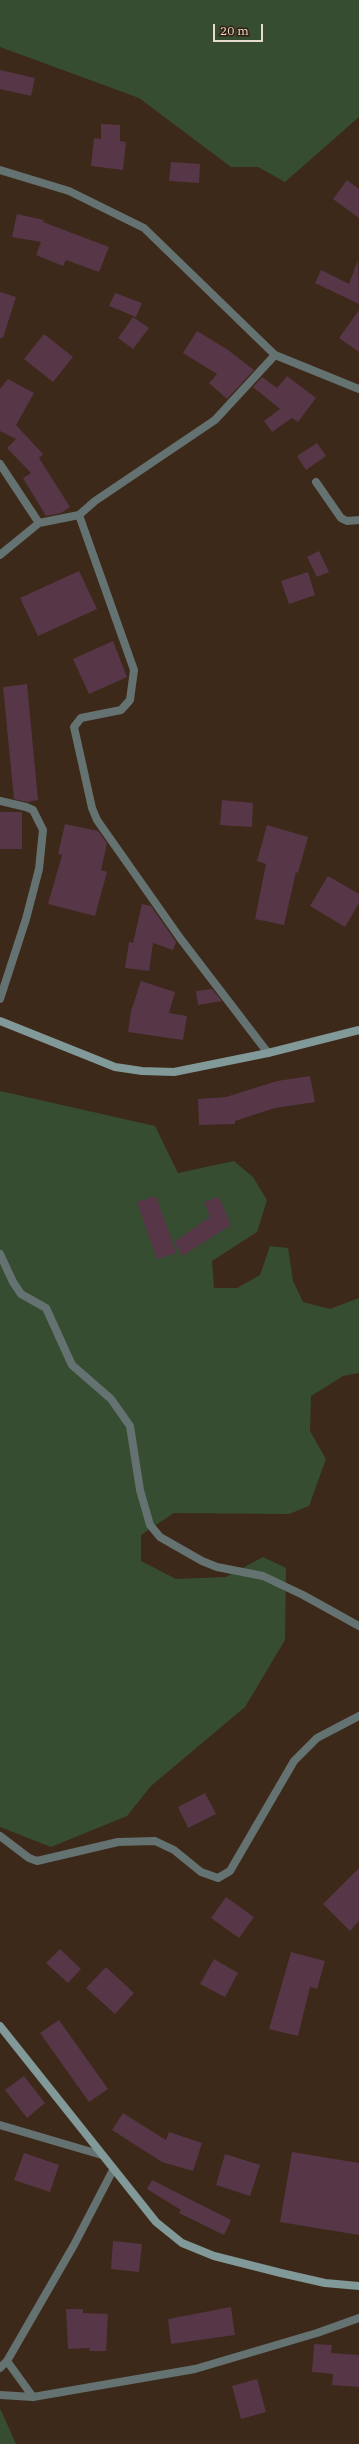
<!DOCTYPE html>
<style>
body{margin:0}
#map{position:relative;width:359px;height:2444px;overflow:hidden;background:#3c2919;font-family:"IBM Plex Serif",serif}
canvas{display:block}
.scale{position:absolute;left:213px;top:24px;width:50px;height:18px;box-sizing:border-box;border:2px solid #e7dbd0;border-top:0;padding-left:5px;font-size:12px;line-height:14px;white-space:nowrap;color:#e7dbd0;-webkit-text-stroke:3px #32200f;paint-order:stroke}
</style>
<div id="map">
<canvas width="359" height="2444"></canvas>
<div class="scale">20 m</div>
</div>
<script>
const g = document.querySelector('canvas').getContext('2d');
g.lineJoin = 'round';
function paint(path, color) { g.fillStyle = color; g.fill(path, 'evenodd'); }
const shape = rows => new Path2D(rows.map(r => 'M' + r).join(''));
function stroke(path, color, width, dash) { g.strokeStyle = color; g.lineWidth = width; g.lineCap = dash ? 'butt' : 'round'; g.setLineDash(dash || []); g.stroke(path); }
paint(shape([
 [0,0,359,0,359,117,285,182,258,167,231,167,139,98,0,47],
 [0,1091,155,1126,178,1173,234,1161,253,1177,267,1200,257,1232,212,1261,214,1288,237,1288,260,1275,270,1246,288,1248,293,1281,303,1302,330,1309,359,1298,359,1373,343,1376,311,1396,310,1431,326,1459,309,1506,289,1514,174,1513,141,1535,141,1561,176,1579,226,1577,263,1557,286,1568,285,1640,245,1707,151,1786,127,1816,51,1847,0,1827],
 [0,2410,1,2410,16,2444,0,2444]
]), '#364d31');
paint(shape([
 [0,70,35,78,31,96,0,89],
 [101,124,120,125,120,141,126,142,123,170,91,166,94,138,101,139],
 [171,162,200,164,199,183,169,181],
 [347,180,359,189,359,218,333,199],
 [17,214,44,220,43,222,109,247,99,272,66,260,63,266,36,255,41,242,12,237],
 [358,260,359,304,315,283,321,270,349,284],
 [0,292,16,297,3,338,0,338],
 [115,293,142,303,136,317,109,306],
 [359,310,359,352,339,338],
 [133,317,149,328,133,349,118,338],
 [197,331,228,350,254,370,227,399,209,383,217,374,183,353],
 [44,334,73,357,53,382,24,359],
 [287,376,316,398,298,422,292,418,272,432,264,421,280,409,253,387,262,377,277,388],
 [8,379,34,393,16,425,43,454,39,458,70,507,61,513,46,516,23,478,31,473,7,448,16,439,0,431,0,389],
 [317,443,326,456,306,470,297,456],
 [319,551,329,572,317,577,307,557],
 [79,571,97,609,38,636,20,598],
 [308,572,315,595,289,604,281,581],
 [113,641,127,677,89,694,73,659],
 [27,684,38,800,27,802,14,799,3,687],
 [222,800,253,803,252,827,220,825],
 [0,812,22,812,22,849,0,849],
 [65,824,98,831,107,843,101,870,107,872,95,916,48,904,62,855,58,854],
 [267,825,308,837,298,873,296,872,284,925,255,919,266,864,257,861],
 [328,876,359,894,359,903,345,927,310,906],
 [142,904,151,906,176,942,173,950,153,943,149,971,125,968,129,942,133,943],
 [141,981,175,992,169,1013,187,1016,183,1040,128,1032,131,1011],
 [212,989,222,1001,198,1005,196,991],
 [310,1076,315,1102,275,1108,235,1121,235,1124,199,1125,198,1099,226,1097,277,1081],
 [156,1196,176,1253,157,1259,137,1202],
 [219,1197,231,1225,182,1256,174,1242,210,1217,204,1202],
 [205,1793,216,1814,188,1828,178,1807],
 [359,1868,359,1921,350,1931,323,1904],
 [226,1897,254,1917,239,1938,211,1918],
 [60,1949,81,1969,68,1983,46,1963],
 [291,1952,325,1961,317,1989,310,1987,298,2036,269,2029],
 [214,1959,238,1973,225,1997,200,1984],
 [106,1967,134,1993,115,2014,86,1988],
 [59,2020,108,2089,89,2102,40,2033],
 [24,2076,45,2103,27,2118,5,2090],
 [123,2113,166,2140,169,2132,202,2143,193,2171,162,2162,112,2130],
 [292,2152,359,2163,359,2235,280,2222],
 [24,2153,59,2165,50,2192,14,2180],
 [225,2154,260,2165,250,2196,216,2185],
 [152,2180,231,2220,224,2235,179,2213,181,2210,147,2189],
 [113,2241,142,2244,139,2272,111,2269],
 [231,2307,235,2335,171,2344,168,2319],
 [66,2309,83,2309,83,2313,108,2314,106,2351,89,2351,90,2348,68,2349],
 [314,2344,332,2345,331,2353,359,2355,359,2387,332,2385,333,2374,312,2372],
 [257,2379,266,2412,241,2419,232,2386]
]), '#573648');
stroke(shape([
 [0,170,69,191,144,228,275,355,359,389],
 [0,464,39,523],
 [316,482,341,518,347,521,359,520],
 [79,515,134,670,130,700,121,710,81,718,74,727,92,808,97,820,180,938,268,1053],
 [0,555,39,523,79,515,95,501,215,420,275,355],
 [0,801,26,807,33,810,43,830,39,869,26,919,0,999],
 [0,1254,13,1282,21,1294,46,1308,72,1365,111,1399,130,1426,140,1490,150,1525,160,1537,202,1561,217,1567,263,1576,303,1595,359,1626],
 [0,1836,29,1858,37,1861,118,1842,155,1841,174,1850,201,1872,218,1878,230,1871,294,1761,317,1738,359,1716],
 [0,2125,102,2155],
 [7,2361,33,2397],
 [0,2368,7,2361,74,2245,113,2170],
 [0,2395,33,2397,195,2369,317,2333,359,2318]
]), '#647272', 8);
stroke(shape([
 [0,1021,115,1067,142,1071,174,1072,268,1053,359,1030],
 [0,2026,156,2222,182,2243,214,2256,281,2273,325,2283,359,2286]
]), '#819998', 8);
</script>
